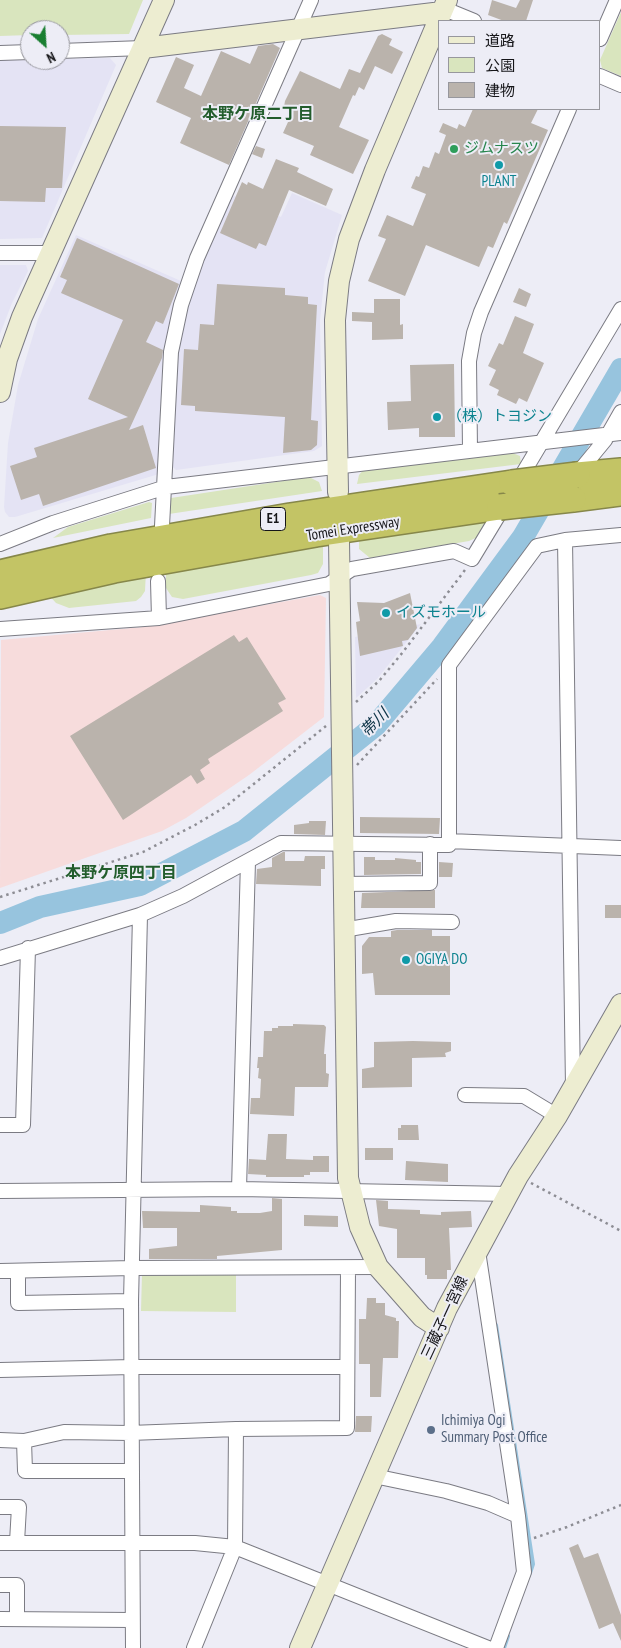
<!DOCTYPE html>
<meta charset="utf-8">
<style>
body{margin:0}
#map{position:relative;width:621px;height:1648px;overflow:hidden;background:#ededf6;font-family:"PT Sans Narrow","Noto Sans JP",sans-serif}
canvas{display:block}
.legend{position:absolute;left:438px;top:20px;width:162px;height:90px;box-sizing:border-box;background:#ededf6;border:1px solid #97979d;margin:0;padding:6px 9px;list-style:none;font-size:15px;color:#151518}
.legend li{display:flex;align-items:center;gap:10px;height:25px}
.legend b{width:25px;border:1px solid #97979d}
.north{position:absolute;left:20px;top:20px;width:50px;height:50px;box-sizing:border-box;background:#ededf6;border:1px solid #97979d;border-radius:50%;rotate:154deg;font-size:14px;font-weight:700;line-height:20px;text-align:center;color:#151518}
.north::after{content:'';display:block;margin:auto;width:18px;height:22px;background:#197e31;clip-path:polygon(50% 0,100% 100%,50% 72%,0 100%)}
</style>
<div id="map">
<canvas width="621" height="1648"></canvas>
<ul class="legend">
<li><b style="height:6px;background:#ededd1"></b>道路</li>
<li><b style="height:14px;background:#d9e5be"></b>公園</li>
<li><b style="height:14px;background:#bab3ac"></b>建物</li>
</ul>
<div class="north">N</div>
</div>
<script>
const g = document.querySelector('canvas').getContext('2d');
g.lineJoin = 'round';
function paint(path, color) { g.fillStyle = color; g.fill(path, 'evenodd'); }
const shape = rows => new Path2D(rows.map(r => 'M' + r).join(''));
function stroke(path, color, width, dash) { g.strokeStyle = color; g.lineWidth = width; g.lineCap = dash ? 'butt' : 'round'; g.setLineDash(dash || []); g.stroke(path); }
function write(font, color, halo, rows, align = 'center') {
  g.font = font + ' "PT Sans Narrow","Noto Sans JP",sans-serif'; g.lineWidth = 4; g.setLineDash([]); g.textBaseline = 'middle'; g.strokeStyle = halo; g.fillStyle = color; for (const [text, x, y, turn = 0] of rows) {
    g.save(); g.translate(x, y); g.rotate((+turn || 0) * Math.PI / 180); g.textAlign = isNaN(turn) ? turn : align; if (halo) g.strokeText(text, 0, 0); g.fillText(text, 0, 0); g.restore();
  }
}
paint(shape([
 [320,595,326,598,324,717,249,775,186,818,162,831,0,888,1,640,143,627]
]), '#f7dcdc');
paint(shape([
 [110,58,116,65,42,238,0,239,0,60],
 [292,193,342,215,325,272,320,320,322,446,314,451,176,470,172,466,179,349,184,320,204,255,232,195,281,217],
 [76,235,181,281,181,286,168,333,162,373,161,470,159,474,15,517,9,517,5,512,4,507,8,443,18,385,38,319],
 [0,265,26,265,28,271,12,303,0,334],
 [421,624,377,679,356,698,355,637]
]), '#e4e3f4');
paint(shape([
 [0,0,143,0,129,34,60,35,60,30,30,30,30,35,0,36],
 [621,12,621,76,602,68,600,60],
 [510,452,520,456,521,464,357,484,359,475,364,469],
 [309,477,319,482,322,491,169,514,171,498],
 [149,502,152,503,151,518,53,538,68,527],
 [491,518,480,536,469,541,370,558,359,549,359,537],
 [323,542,323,564,318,573,311,575,183,599,172,597,166,588,166,568],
 [146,571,145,591,141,597,136,601,69,608,56,603,46,592],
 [142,1273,236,1274,236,1312,141,1311]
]), '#d9e5be');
stroke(shape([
 [496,1325,533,1564,530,1573],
 [504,1648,508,1636]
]), '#97c4de', 4);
stroke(shape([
 [0,923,40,907,140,885,244,831,376,725,442,647,523,537,621,369]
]), '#97c4de', 22);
paint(shape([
 [492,0,516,8,520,0,533,0,526,21,504,21,488,15],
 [382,34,392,39,389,45,403,52,392,74,375,66,364,90,359,87,355,96,353,95,339,127,369,140,353,174,310,155,314,146,283,133,293,111,284,107,285,101,300,71,340,89,349,69,360,73,378,36],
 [273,44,280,48,229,165,180,143,191,118,156,102,176,57,194,65,184,88,201,96,221,51,250,64,258,46],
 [473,109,538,109,531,123,548,130,507,224,504,222,493,248,488,246,479,267,426,245,405,296,368,281,386,239,378,236,387,215,413,226,426,194,411,188,416,176,419,177,423,166,429,168,435,152,439,154,446,135,439,132,443,123,457,129,459,124,465,127],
 [0,126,66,127,62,188,46,188,45,202,0,201],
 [256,146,265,149,262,158,252,154],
 [276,159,299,168,297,172,333,189,326,206,289,190,266,246,259,243,256,249,220,233,242,182,247,185,248,182,263,189],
 [77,238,179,284,163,324,156,321,146,342,163,350,162,358,129,430,143,425,156,468,43,506,39,494,21,500,10,466,37,457,34,448,128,417,88,399,123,320,61,293,67,280,60,277],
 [217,284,285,288,285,295,308,297,308,304,317,305,311,420,318,421,317,445,311,450,283,453,285,417,195,411,195,406,181,405,184,349,198,350,200,324,214,325],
 [519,288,531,294,526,307,513,302],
 [374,299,400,299,400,325,403,324,403,339,372,340,372,322,352,321,352,312,374,313],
 [515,316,534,324,523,353,544,363,527,402,519,398,516,404,497,395,499,390,489,385,496,370,488,366,499,343,503,345],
 [454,364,455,437,419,437,419,428,388,430,387,402,411,401,410,365],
 [410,593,417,628,408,640,402,641,403,646,360,656,356,622,360,621,357,602,384,603],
 [234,635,239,642,247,637,286,699,278,703,283,711,208,759,210,763,200,770,205,779,197,784,191,775,123,820,70,736],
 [360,817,440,818,439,834,360,833],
 [309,821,326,821,325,835,294,834,294,825,309,823],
 [283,852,285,852,285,861,304,861,305,856,325,856,325,869,321,869,321,886,256,884,257,869,272,867,272,858],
 [364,857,375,857,375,860,395,860,395,858,416,860,416,862,421,862,421,874,364,875],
 [439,862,453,863,452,877,439,877],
 [435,890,435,908,361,908,362,893],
 [605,905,621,905,621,918,605,918],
 [397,930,432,930,432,936,450,936,450,995,375,995,373,973,362,974,362,946,369,937,391,937,391,931],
 [293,1024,324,1025,326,1027,324,1054,326,1054,326,1073,329,1074,328,1087,295,1087,294,1116,250,1114,251,1098,260,1098,261,1079,258,1078,259,1068,257,1068,258,1057,263,1057,264,1031,272,1031,272,1028,278,1028,278,1026,293,1026],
 [413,1041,451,1042,451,1051,445,1053,446,1057,412,1058,412,1087,362,1088,362,1069,374,1067,374,1042],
 [401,1125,418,1125,419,1140,398,1140,398,1128,401,1128],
 [268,1134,287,1134,286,1159,313,1160,313,1156,329,1156,329,1172,310,1172,310,1175,304,1175,304,1177,266,1177,266,1175,248,1174,249,1159,266,1160],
 [365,1148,393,1148,393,1160,365,1160],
 [406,1161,448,1164,448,1182,405,1180],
 [272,1198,282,1199,282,1250,217,1256,217,1259,149,1259,149,1249,177,1246,177,1228,143,1228,142,1211,200,1212,200,1205,231,1207,231,1211,237,1211,237,1213,260,1213,272,1211],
 [376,1200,388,1201,388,1209,420,1210,420,1214,441,1215,441,1212,471,1211,472,1227,449,1228,451,1270,447,1270,447,1279,427,1279,427,1275,425,1275,425,1258,397,1258,397,1229,379,1226],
 [304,1215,338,1216,338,1227,304,1226],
 [367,1298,376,1298,376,1303,385,1303,385,1315,396,1318,396,1321,399,1321,398,1358,383,1358,381,1397,370,1397,370,1364,359,1364,359,1319,366,1319],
 [356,1416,372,1416,371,1432,355,1432],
 [578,1544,584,1558,598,1553,621,1615,621,1641,613,1623,599,1629,569,1548]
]), '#bab3ac');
const street = shape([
 [442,12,452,12,474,21],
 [600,39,617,0],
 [60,51,143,48],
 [0,53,30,52],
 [600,76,621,85],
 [0,253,52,253],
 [470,450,469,361,474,333,481,312,569,109],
 [577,474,605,440,621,412],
 [516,485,621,309],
 [162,526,171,352,181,305,197,258,311,0],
 [0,544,53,523,166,487,621,433],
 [158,581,159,618],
 [0,629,159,618,329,584,352,569,454,551,472,559,504,506],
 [449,841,621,848],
 [343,884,430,883,430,844],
 [343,930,396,921,452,922],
 [0,958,140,915,183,896,281,843,449,845,449,665,537,546,565,540],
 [573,1087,565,540,621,535],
 [465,1095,524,1096,557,1116],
 [0,1125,23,1125,28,948],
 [239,1189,248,861],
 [0,1191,239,1189,509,1194],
 [478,1251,518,1516,524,1572,496,1648],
 [0,1271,132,1268,378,1267],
 [18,1271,18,1303,131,1301],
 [0,1370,132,1367,347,1367],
 [0,1440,24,1441,64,1432,130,1433,236,1429],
 [24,1441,25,1471,130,1471],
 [374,1476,446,1491,488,1503,518,1516],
 [0,1507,19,1507,17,1542],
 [0,1543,195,1543,235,1547,488,1648],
 [0,1585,17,1585,17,1619],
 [0,1619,132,1620],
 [133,1648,131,1301,140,915],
 [194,1648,235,1547,236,1429,347,1428,348,1269]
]);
const secondary = shape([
 [143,48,442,12],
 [0,392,7,359,22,317,164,0],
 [338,492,335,320,339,281,349,239,375,170,447,0],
 [339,540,348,1178,360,1227,378,1267,422,1317,439,1328],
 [300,1648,447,1308,518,1176,557,1116,621,1004]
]);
const highway = shape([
 [577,475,621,471],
 [573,499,621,493],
 [0,573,111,547,290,516,512,483],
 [0,596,114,570,316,534,500,507]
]);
stroke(street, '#7b7b83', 16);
stroke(secondary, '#7b7b83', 22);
stroke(highway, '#86874a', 28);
stroke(shape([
 [356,702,379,681,403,652,465,570],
 [357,765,437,679],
 [0,897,143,852,195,825,225,807,326,726],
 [531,1183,621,1231],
 [534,1538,567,1527,621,1505]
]), '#8d8d94', 2.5, [2.5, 4]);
stroke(street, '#fff', 14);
stroke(secondary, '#ededd1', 20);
stroke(highway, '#c3c465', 25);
const highwayBridge = shape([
 [512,483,577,475],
 [500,507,573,499]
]);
stroke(highwayBridge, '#86874a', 28, []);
stroke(highwayBridge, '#c3c465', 25);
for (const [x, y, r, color] of [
 [454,149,5,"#2e9e5b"],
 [499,165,5,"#0f9aa8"],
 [437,417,5,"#0f9aa8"],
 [386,613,5,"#0f9aa8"],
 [406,960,5,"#0f9aa8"],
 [431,1430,5,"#5c6f8a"]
]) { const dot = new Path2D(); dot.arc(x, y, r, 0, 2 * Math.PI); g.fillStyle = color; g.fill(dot); stroke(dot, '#ededf6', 2); }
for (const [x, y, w] of [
 [273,519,25]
]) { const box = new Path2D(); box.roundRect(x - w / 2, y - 11.5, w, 23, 4); g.fillStyle = '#ededf6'; g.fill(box); stroke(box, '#151518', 1); }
write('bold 14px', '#151518', null, [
 ["E1",273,519]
]);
write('15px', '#27864d', '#ededf6', [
 ["ジムナスツ",464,149]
], 'left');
write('15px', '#0d838f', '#ededf6', [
 ["PLANT",499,182,"center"],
 ["（株）トヨジン",447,417],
 ["イズモホール",396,613],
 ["OGIYA DO",416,960]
], 'left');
write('15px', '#151518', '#ededf6', [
 ["Tomei Expressway",353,529,-9],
 ["三蔵子一宮線",445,1318,-65]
]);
write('15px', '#4e5e75', '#ededf6', [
 ["Ichimiya Ogi",441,1421],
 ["Summary Post Office",441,1438]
], 'left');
write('bold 16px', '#225d2c', '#ededf6', [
 ["本野ケ原二丁目",258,114],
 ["本野ケ原四丁目",121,873]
]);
write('italic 16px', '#0d3447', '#ededf6', [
 ["帯川",375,723,-45]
]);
</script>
